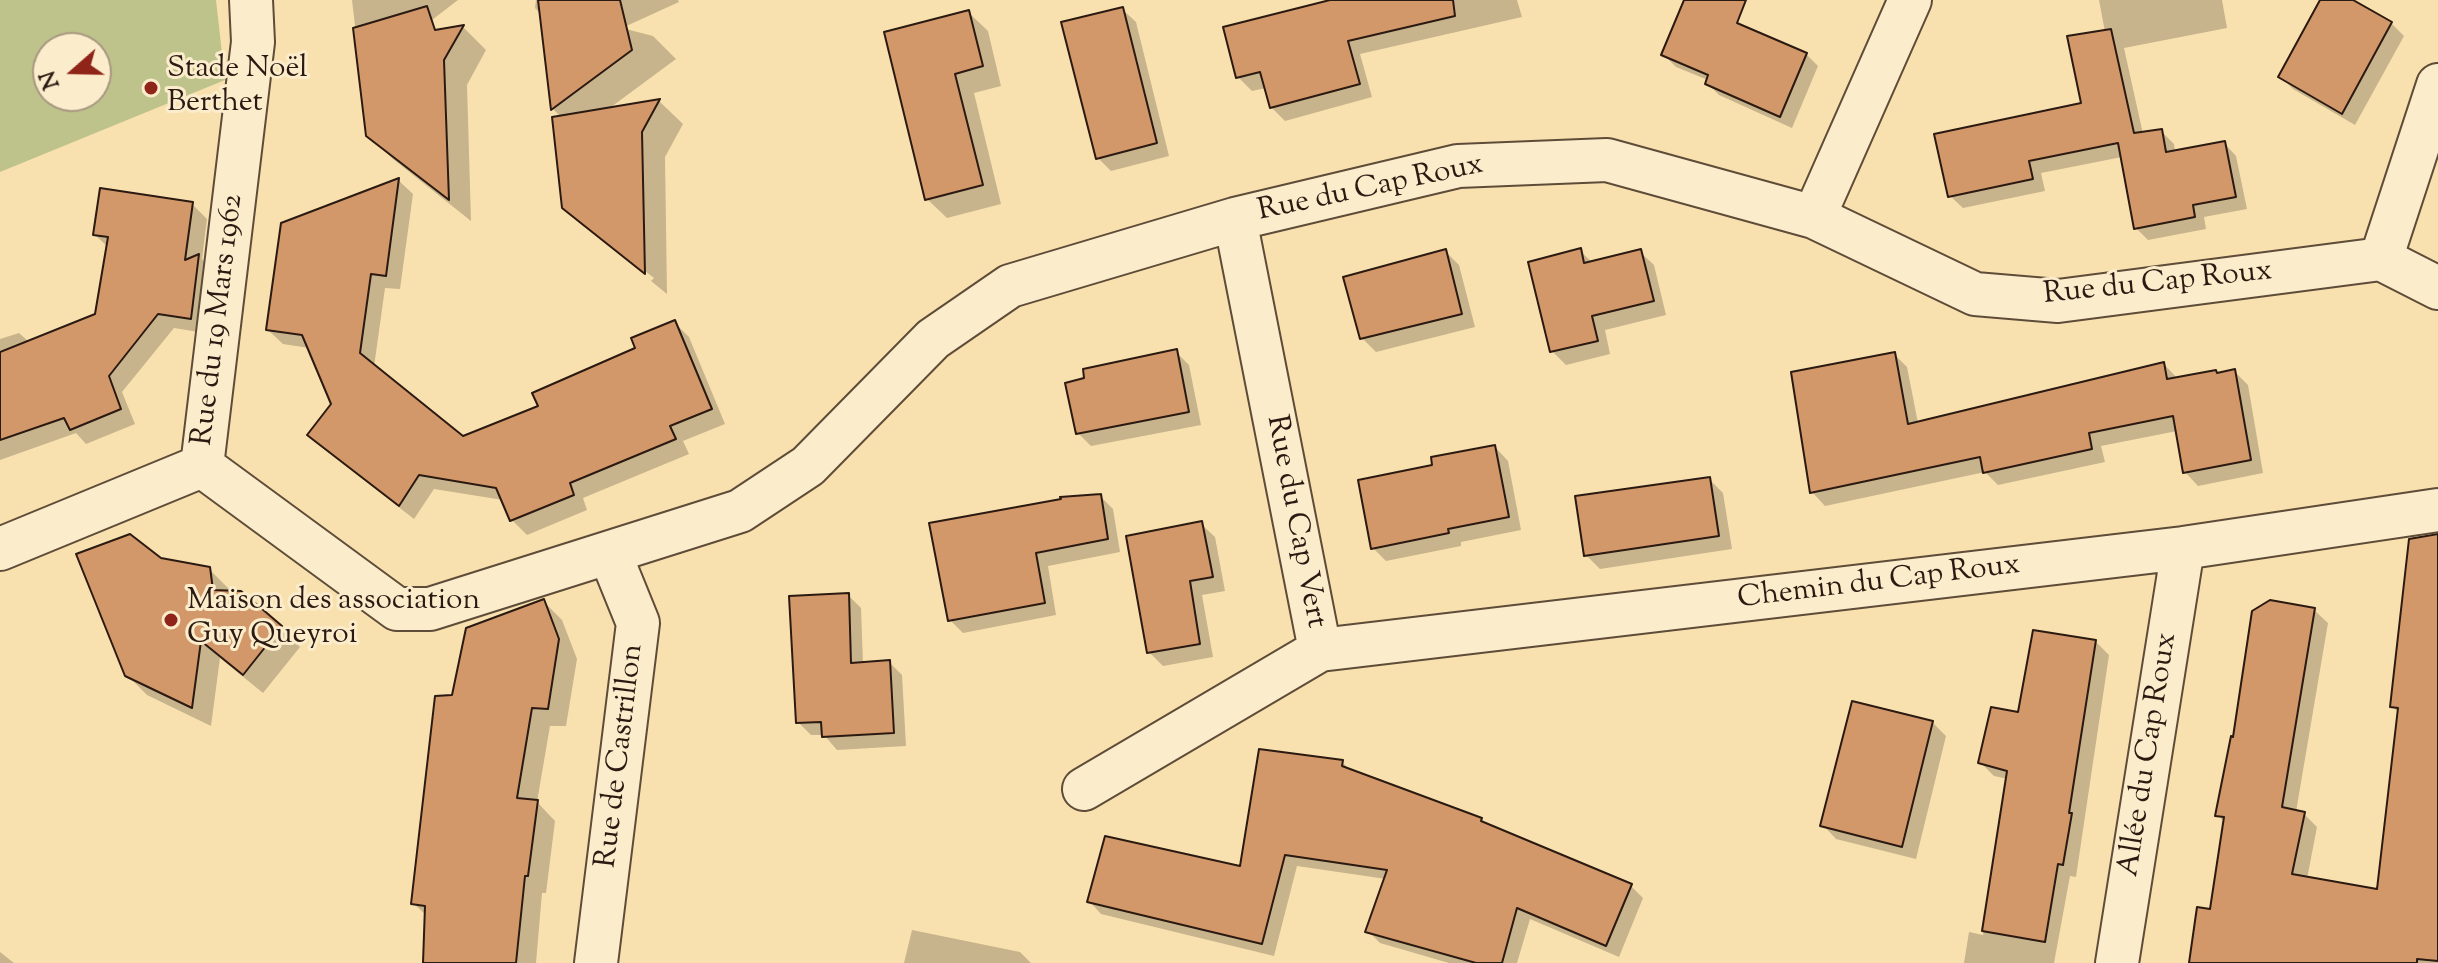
<!DOCTYPE html>
<meta charset="utf-8">
<style>
body{margin:0}
#map{position:relative;width:2438px;height:963px;overflow:hidden;background:#f9e1af;font-family:"Sorts Mill Goudy",serif}
canvas{display:block}
.north{position:absolute;left:32px;top:32px;width:80px;height:80px;box-sizing:border-box;background:#fbeccb;border:2px solid #a89881;border-radius:50%;rotate:250deg;font-size:22px;font-weight:700;line-height:32px;text-align:center;color:#2b1a12}
.north::after{content:'';display:block;margin:auto;width:28px;height:36px;background:#8f2418;clip-path:polygon(50% 0,100% 100%,50% 72%,0 100%)}
</style>
<div id="map">
<canvas width="2438" height="963"></canvas>
<div class="north">N</div>
</div>
<script>
const g = document.querySelector('canvas').getContext('2d');
g.lineJoin = 'round';
function paint(path, color) { g.fillStyle = color; g.fill(path, 'evenodd'); }
const shape = rows => new Path2D(rows.map(r => 'M' + r).join(''));
function stroke(path, color, width, dash) { g.strokeStyle = color; g.lineWidth = width; g.lineCap = dash ? 'butt' : 'round'; g.setLineDash(dash || []); g.stroke(path); }
function write(font, color, halo, rows, align = 'center') {
  g.font = font + ' "Sorts Mill Goudy",serif'; g.lineWidth = 6; g.setLineDash([]); g.textBaseline = 'middle'; g.strokeStyle = halo; g.fillStyle = color; for (const [text, x, y, turn = 0] of rows) {
    g.save(); g.translate(x, y); g.rotate((+turn || 0) * Math.PI / 180); g.textAlign = isNaN(turn) ? turn : align; if (halo) g.strokeText(text, 0, 0); g.fillText(text, 0, 0); g.restore();
  }
}
paint(shape([
 [0,0,216,0,225,80,0,172],
 [96,48,96,96,48,96,48,48]
]), '#bec38b');
paint(shape([
 [352,0,458,0,411,36,463,27,486,50,467,85,471,221,393,159,368,135],
 [536,0,678,0,679,2,622,28,653,36,676,59,607,110,659,101,683,124,665,157,667,294,651,281,654,278,584,223,584,227,564,207,561,117,553,109,542,15,535,8],
 [1338,0,1517,0,1522,17,1360,54,1372,97,1285,121,1271,107,1266,88,1252,91,1238,77],
 [1686,0,1703,0,1712,40,1806,54,1818,66,1792,128,1719,95,1707,83,1708,80,1676,67,1663,54],
 [2099,0,2222,0,2227,28,2124,48,2143,134,2161,131,2174,144,2175,152,2224,143,2236,156,2247,209,2204,217,2206,229,2148,240,2136,228,2122,157,2041,173,2045,191,1963,208,1950,196,2083,104,2105,32],
 [2322,0,2348,0,2391,23,2404,36,2355,125,2293,89,2280,76],
 [1122,9,1136,22,1169,156,1111,171,1098,158],
 [968,12,988,31,1001,86,974,93,1001,204,947,218,927,199],
 [398,180,413,194,400,289,385,288,374,367,462,438,541,407,638,349,675,323,689,337,725,424,683,441,689,454,583,498,587,510,527,535,512,520,503,500,434,489,414,519,324,449,310,435,333,405,309,348,283,344,268,330],
 [192,204,207,219,202,259,213,271,205,333,174,328,122,392,135,424,86,444,76,433,0,460,0,339,19,333,29,342,97,316,108,247,95,235],
 [1445,251,1459,265,1475,327,1376,352,1362,338],
 [1580,251,1593,263,1640,252,1654,265,1666,315,1605,330,1610,354,1566,365,1552,351],
 [1176,352,1189,365,1201,425,1091,446,1078,433,1087,380],
 [1894,354,1907,367,1918,423,2164,364,2177,378,2235,372,2248,385,2263,473,2198,486,2185,472,2177,431,2101,446,2105,462,1998,485,1985,472,1825,506,1812,492],
 [1495,447,1508,461,1521,530,1461,542,1461,546,1386,561,1373,548,1434,467],
 [1709,479,1723,493,1732,549,1600,569,1586,555],
 [1100,496,1113,509,1120,552,1048,566,1056,615,963,633,950,620],
 [1201,524,1215,537,1225,591,1202,595,1213,657,1163,666,1149,652],
 [160,560,209,569,229,589,230,593,280,628,300,647,263,693,220,658,211,726,147,695,127,675],
 [2438,573,2438,963,2191,963,2212,911,2225,823,2218,815,2314,610,2328,623,2296,812,2304,814,2317,827,2307,879,2379,892,2399,713,2392,706],
 [848,595,861,608,863,664,889,662,902,675,906,746,837,750,824,735,811,735,798,722],
 [543,601,562,620,577,659,566,726,550,726,537,802,555,821,546,893,542,893,536,963,425,963,427,916,413,903,453,697],
 [2095,641,2109,655,2076,877,2070,876,2054,963,1964,963,1969,932,1983,935,2008,779,1994,776,1980,762,2020,714],
 [1932,722,1946,736,1916,859,1836,839,1823,825],
 [1342,762,1352,772,1481,820,1487,826,1631,886,1643,898,1619,957,1530,919,1517,963,1449,963,1380,943,1368,931,1386,879,1297,866,1274,956,1101,914,1089,901,1242,869],
 [912,930,1020,952,1031,963,904,963],
 [0,952,14,963,0,963]
]), '#0003');
const building = shape([
 [538,0,620,0,632,50,551,110,538,0],
 [1330,0,1453,0,1455,16,1348,41,1360,84,1270,108,1260,72,1236,78,1223,27,1330,0],
 [1684,0,1746,0,1737,23,1807,53,1780,117,1705,84,1708,75,1661,55,1684,0],
 [2320,0,2353,0,2392,22,2342,114,2278,77,2320,0],
 [427,6,435,30,464,25,444,60,449,200,366,136,353,28,427,6],
 [1123,7,1157,143,1096,159,1061,22,1123,7],
 [969,10,983,66,955,74,983,185,925,200,884,32,969,10],
 [2111,29,2134,133,2162,129,2166,152,2225,141,2236,197,2193,205,2195,217,2134,229,2118,143,2029,161,2033,179,1948,197,1934,134,2081,103,2067,36,2111,29],
 [660,99,642,132,645,274,562,208,552,117,660,99],
 [399,178,386,276,371,274,360,353,463,436,538,406,532,393,635,348,631,338,675,320,712,409,670,426,676,439,570,483,574,495,510,521,496,488,419,475,399,506,307,435,331,404,302,335,266,330,281,223,399,178],
 [100,188,193,202,185,260,199,254,191,319,158,314,109,376,121,409,70,430,64,418,0,440,0,352,95,314,108,237,93,235,100,188],
 [1581,248,1584,263,1641,249,1654,301,1592,316,1598,341,1550,352,1528,262,1581,248],
 [1446,249,1462,314,1360,339,1343,277,1446,249],
 [1177,349,1189,412,1076,434,1065,383,1084,378,1083,369,1177,349],
 [1895,352,1908,424,2164,362,2167,379,2216,370,2217,373,2235,369,2251,460,2183,473,2173,416,2089,433,2092,449,1983,473,1980,457,1810,493,1791,372,1895,352],
 [1495,445,1509,517,1448,529,1449,533,1371,549,1358,480,1432,465,1431,457,1495,445],
 [1710,477,1719,536,1584,556,1575,496,1710,477],
 [1101,494,1108,539,1036,553,1045,603,948,621,929,523,1061,499,1060,497,1101,494],
 [1202,521,1213,577,1190,581,1200,644,1147,653,1126,536,1202,521],
 [130,534,161,558,210,567,213,590,241,591,282,626,243,675,201,641,192,708,125,676,76,554,130,534],
 [2438,534,2438,961,2417,959,2417,963,2189,963,2197,907,2210,909,2224,817,2215,816,2231,736,2233,737,2252,611,2270,600,2315,608,2282,807,2305,812,2292,874,2377,889,2398,708,2390,707,2409,539,2438,534],
 [849,593,851,663,890,660,894,733,822,737,821,722,796,723,789,596,849,593],
 [544,599,559,639,548,709,532,708,517,798,538,800,528,876,525,876,516,963,423,963,425,906,411,904,435,696,452,695,466,628,544,599],
 [2033,630,2096,640,2069,813,2072,813,2063,865,2058,864,2045,942,1982,931,2007,771,1978,763,1991,707,2018,712,2033,630],
 [1852,701,1933,721,1902,847,1820,826,1852,701],
 [1259,749,1343,760,1342,766,1482,818,1481,821,1632,884,1606,946,1517,908,1502,963,1476,963,1365,932,1387,870,1285,855,1262,944,1087,902,1105,836,1240,866,1259,749]
]);
paint(building, '#d39869');
stroke(building, '#2b1a12', 2);
const street = shape([
 [251,0,253,42,202,466,397,609,430,609,740,511,808,466,933,339,1010,286,1235,219,1458,166,1607,160,1814,217,1975,294,2058,301,2381,259,2438,288],
 [1814,217,1910,0],
 [2381,259,2438,85],
 [0,549,202,466],
 [1320,650,2183,548,2438,510],
 [1084,789,1320,650,1235,219],
 [596,963,638,623,610,554],
 [2117,963,2183,548]
]);
stroke(street, '#5e4c39', 46);
stroke(street, '#fbeccb', 42);
for (const [x, y, r, color] of [
 [151,88,8,"#8f2418"],
 [171,620,8,"#8f2418"]
]) { const dot = new Path2D(); dot.arc(x, y, r, 0, 2 * Math.PI); g.fillStyle = color; g.fill(dot); stroke(dot, '#fbeccb', 3); }
write('30px', '#2b1a12', '#fbeccb', [
 ["Stade Noël",167,71],
 ["Berthet",167,105],
 ["Maison des association",187,603],
 ["Guy Queyroi",187,637]
], 'left');
write('30px', '#2b1a12', '#fbeccb', [
 ["Rue du Cap Roux",1371,190,-12],
 ["Rue du Cap Roux",2158,285,-6],
 ["Rue du 19 Mars 1962",220,320,-83],
 ["Rue du Cap Vert",1294,522,79],
 ["Chemin du Cap Roux",1879,584,-7],
 ["Allée du Cap Roux",2150,755,-81],
 ["Rue de Castrillon",622,756,-83]
]);
</script>
